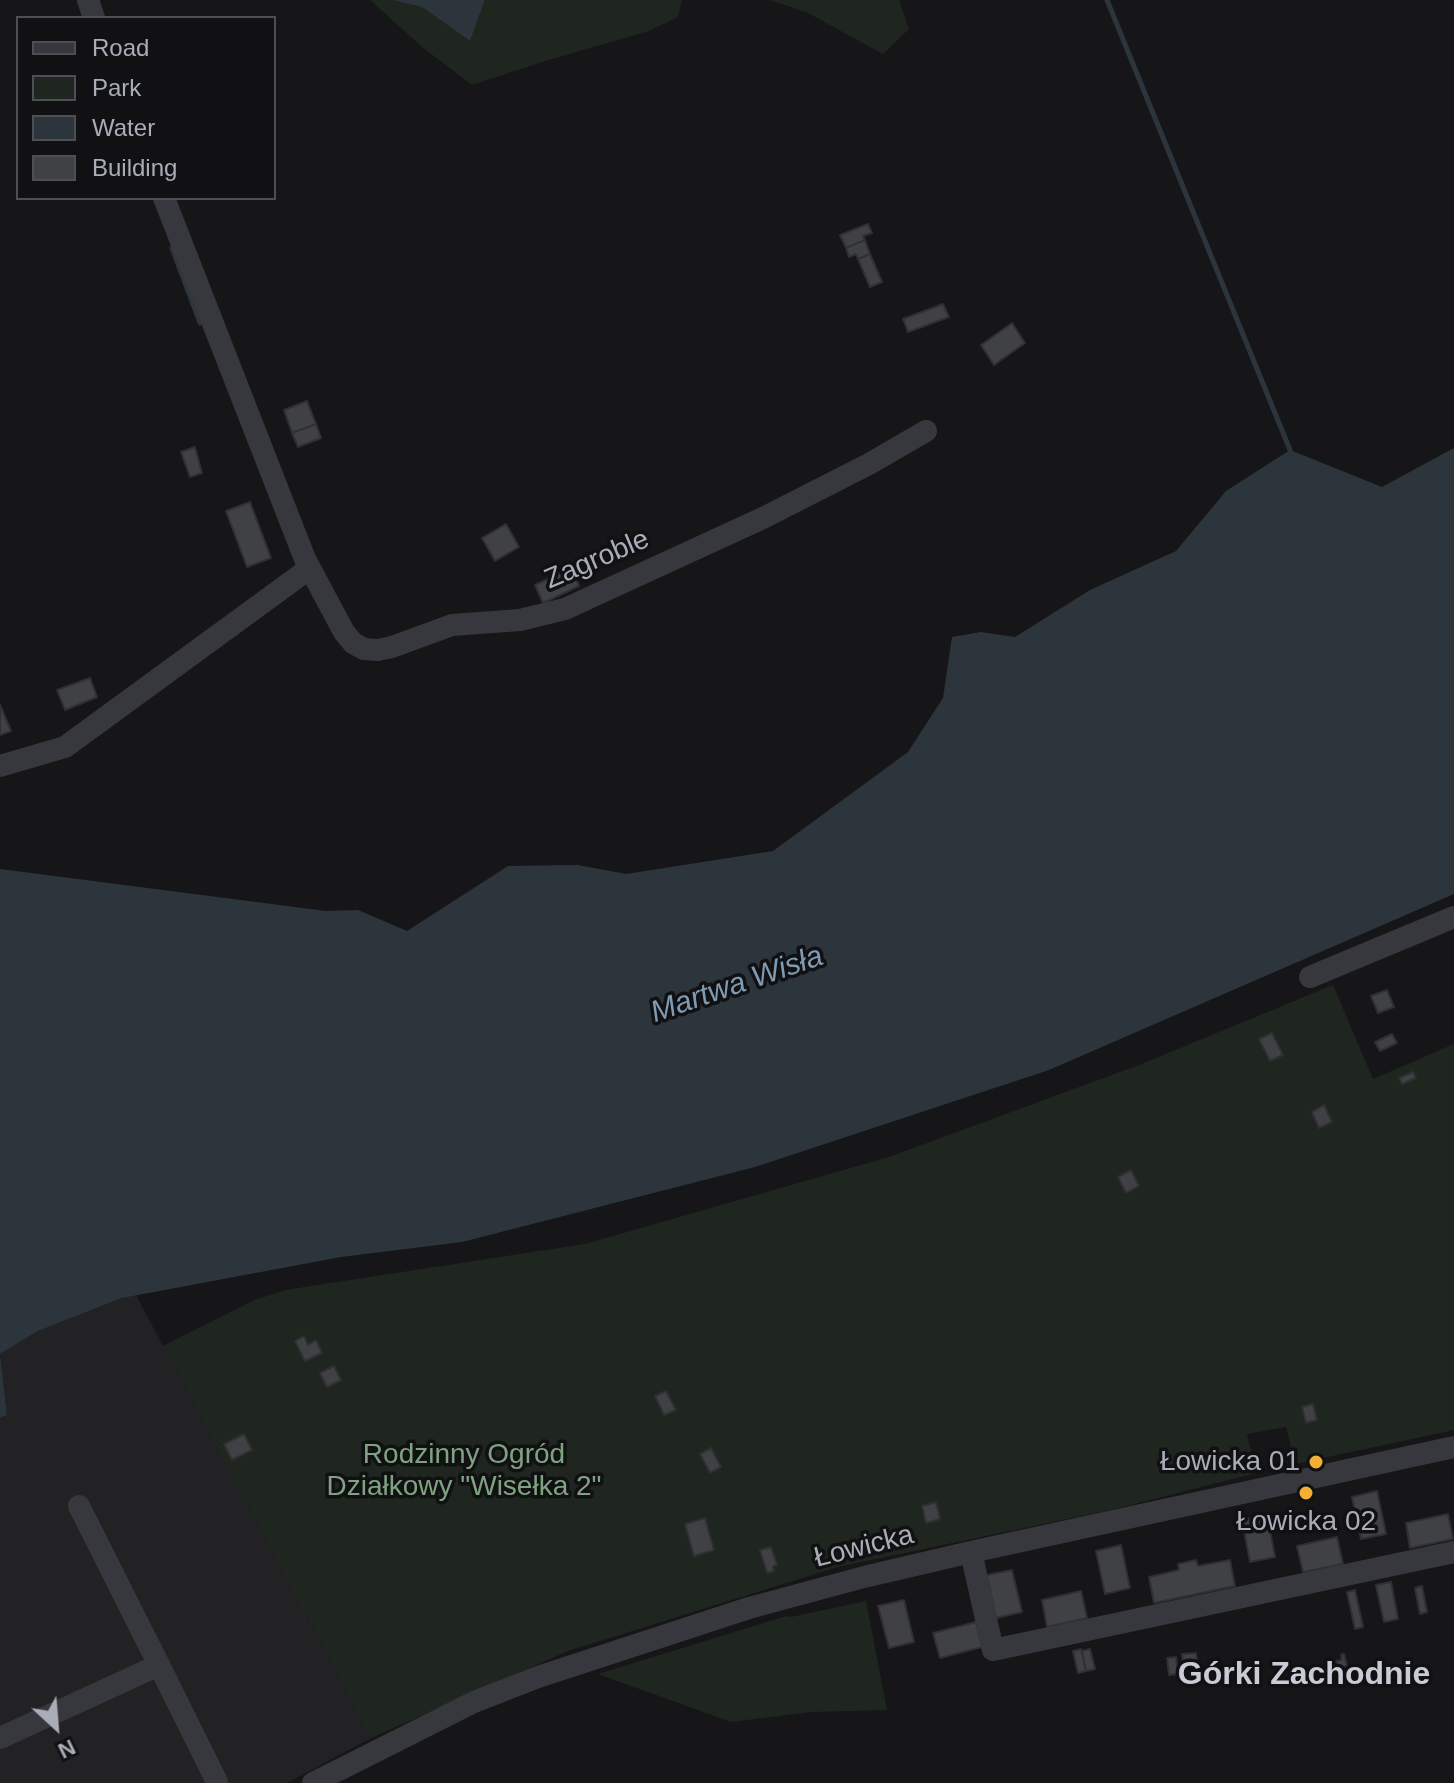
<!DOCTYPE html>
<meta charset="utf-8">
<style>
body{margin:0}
#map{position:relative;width:1454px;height:1783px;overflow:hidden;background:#161618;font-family:Arial,sans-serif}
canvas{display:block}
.legend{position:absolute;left:16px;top:16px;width:260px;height:184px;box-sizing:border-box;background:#111113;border:2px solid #4d4f55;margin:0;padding:10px 14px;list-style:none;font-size:24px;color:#a8adb8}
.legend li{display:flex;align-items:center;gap:16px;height:40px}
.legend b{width:40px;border:2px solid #4d4f55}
.north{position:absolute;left:16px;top:1687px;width:80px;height:80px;-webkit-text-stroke:6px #111113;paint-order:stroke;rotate:154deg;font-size:22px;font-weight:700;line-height:32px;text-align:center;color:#a8adb8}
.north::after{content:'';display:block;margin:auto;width:28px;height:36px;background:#a8adb8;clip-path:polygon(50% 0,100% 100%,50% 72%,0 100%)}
</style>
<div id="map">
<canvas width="1454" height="1783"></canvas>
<ul class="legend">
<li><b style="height:10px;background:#37383d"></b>Road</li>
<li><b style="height:22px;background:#1e261f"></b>Park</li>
<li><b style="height:22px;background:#2c353c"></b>Water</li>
<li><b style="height:22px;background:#404145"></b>Building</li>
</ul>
<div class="north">N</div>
</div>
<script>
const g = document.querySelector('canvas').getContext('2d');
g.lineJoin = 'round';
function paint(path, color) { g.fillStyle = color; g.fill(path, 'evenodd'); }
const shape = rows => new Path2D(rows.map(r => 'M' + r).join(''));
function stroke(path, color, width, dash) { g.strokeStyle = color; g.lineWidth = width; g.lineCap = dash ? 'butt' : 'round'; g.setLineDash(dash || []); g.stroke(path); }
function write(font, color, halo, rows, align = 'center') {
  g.font = font + ' Arial,sans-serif'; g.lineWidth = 7; g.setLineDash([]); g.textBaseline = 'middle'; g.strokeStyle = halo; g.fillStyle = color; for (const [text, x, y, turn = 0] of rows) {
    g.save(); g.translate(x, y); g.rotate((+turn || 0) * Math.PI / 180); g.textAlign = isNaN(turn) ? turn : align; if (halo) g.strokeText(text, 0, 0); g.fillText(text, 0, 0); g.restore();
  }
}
paint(shape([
 [136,1295,371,1738,287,1783,0,1783,0,1418,7,1415,0,1354,38,1331,122,1298]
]), '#222225');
paint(shape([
 [370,0,392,0,422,7,470,41,485,0,682,0,678,17,649,31,542,62,472,85,422,47],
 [770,0,899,0,909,29,883,54,808,13],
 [1333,985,1373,1079,1454,1044,1454,1430,1295,1464,1286,1427,1247,1434,1256,1473,1115,1509,838,1567,568,1651,371,1738,163,1346,255,1300,285,1290,585,1244,889,1157,1139,1065],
 [866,1601,887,1710,812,1712,731,1722,598,1674,786,1616,791,1617]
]), '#1e261f');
paint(shape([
 [392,0,485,0,470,41,422,7],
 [1454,448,1454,894,1049,1070,755,1167,462,1242,341,1257,122,1298,38,1331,0,1354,7,1415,0,1418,0,869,326,911,358,910,407,931,508,866,578,865,626,874,773,851,908,752,943,698,952,637,981,632,1015,637,1090,590,1176,551,1226,491,1290,450,1382,487]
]), '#2c353c');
stroke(shape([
 [1107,0,1290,450],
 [172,248,200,323]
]), '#2c353c', 5);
const building = shape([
 [868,224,872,233,863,236,865,240,846,248,840,235,868,224],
 [865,240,870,254,858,259,856,254,849,257,846,248,865,240],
 [870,254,882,282,870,287,858,259,870,254],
 [943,304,949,317,908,332,903,319,943,304],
 [1012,323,1025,343,994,365,981,345,1012,323],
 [307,401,316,424,292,433,284,410,307,401],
 [316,424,321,438,298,447,292,433,316,424],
 [195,447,202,473,190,477,181,452,195,447],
 [250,502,271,558,247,567,226,511,250,502],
 [506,524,519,547,495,561,482,538,506,524],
 [571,568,579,586,543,603,535,585,571,568],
 [90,678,97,697,65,710,57,690,90,678],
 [0,705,11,731,0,735,0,705],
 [1387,990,1394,1007,1378,1013,1371,996,1387,990],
 [1272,1033,1283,1055,1270,1061,1259,1039,1272,1033],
 [1392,1034,1397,1043,1380,1051,1375,1042,1392,1034],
 [1413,1072,1416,1078,1402,1084,1399,1078,1413,1072],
 [1324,1105,1332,1122,1319,1128,1312,1112,1324,1105],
 [1131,1170,1139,1186,1126,1193,1118,1177,1131,1170],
 [304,1336,308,1345,316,1340,322,1353,305,1361,295,1341,304,1336],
 [334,1366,341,1380,327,1387,320,1373,334,1366],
 [666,1391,676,1410,664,1415,655,1396,666,1391],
 [1313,1404,1317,1420,1306,1423,1302,1407,1313,1404],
 [244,1434,252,1450,232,1460,224,1444,244,1434],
 [711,1448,721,1467,710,1473,700,1454,711,1448],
 [1377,1491,1386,1534,1361,1539,1352,1497,1377,1491],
 [936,1502,940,1519,926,1523,922,1506,936,1502],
 [1448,1514,1453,1539,1410,1548,1406,1523,1448,1514],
 [1267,1515,1275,1557,1250,1562,1242,1520,1267,1515],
 [705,1518,714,1550,694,1556,685,1524,705,1518],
 [1337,1537,1343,1564,1303,1572,1297,1546,1337,1537],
 [1121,1545,1130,1588,1105,1594,1096,1551,1121,1545],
 [771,1547,777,1565,773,1566,774,1571,767,1573,760,1550,771,1547],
 [1196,1560,1198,1566,1230,1560,1235,1586,1154,1603,1149,1577,1179,1570,1178,1564,1196,1560],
 [1012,1570,1022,1612,996,1618,987,1575,1012,1570],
 [1391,1582,1398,1619,1384,1622,1376,1585,1391,1582],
 [1422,1586,1427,1612,1420,1614,1415,1588,1422,1586],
 [1355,1590,1363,1627,1355,1629,1347,1592,1355,1590],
 [1081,1591,1087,1618,1047,1627,1042,1600,1081,1591],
 [904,1600,914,1642,889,1648,878,1606,904,1600],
 [976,1622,982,1647,940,1658,933,1633,976,1622],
 [1081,1649,1086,1671,1078,1673,1073,1651,1081,1649],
 [1090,1649,1095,1669,1086,1671,1082,1651,1090,1649],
 [1196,1653,1197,1661,1183,1663,1182,1654,1196,1653],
 [1344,1654,1347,1666,1342,1668,1345,1680,1339,1681,1335,1666,1337,1665,1336,1661,1342,1660,1341,1655,1344,1654],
 [1176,1657,1178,1674,1169,1675,1167,1658,1176,1657]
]);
paint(building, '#404145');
stroke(building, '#303034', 2);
stroke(shape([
 [88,0,94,18],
 [164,198,305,559,344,632,353,643,364,649,378,650,392,647,452,625,520,620,565,609,763,518,869,464,926,431],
 [0,766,65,747,310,568],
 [1310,977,1454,917],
 [79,1506,159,1665],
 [971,1552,993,1650,1454,1552],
 [0,1738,159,1665,217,1782],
 [313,1783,474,1702,538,1677,749,1608,864,1577,971,1552,1454,1447]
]), '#37383d', 22);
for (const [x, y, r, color] of [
 [1316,1462,8,"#f2b134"],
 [1306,1493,8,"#f2b134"]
]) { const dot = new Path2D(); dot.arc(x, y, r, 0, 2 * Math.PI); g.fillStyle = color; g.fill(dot); stroke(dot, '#111113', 3); }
write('28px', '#a8adb8', '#111113', [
 ["Zagroble",597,560,-23],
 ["Łowicka",864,1547,-14]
]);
write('28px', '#7fa381', '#111113', [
 ["Rodzinny Ogród",464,1455],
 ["Działkowy \"Wisełka 2\"",464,1487]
]);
write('28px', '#a8adb8', '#111113', [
 ["Łowicka 01",1300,1462],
 ["Łowicka 02",1306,1522,"center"]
], 'right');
write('italic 30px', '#7f9bb3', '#111113', [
 ["Martwa Wisła",737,985,-19]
]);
write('bold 32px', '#c9ccd4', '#111113', [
 ["Górki Zachodnie",1304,1675]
]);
</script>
